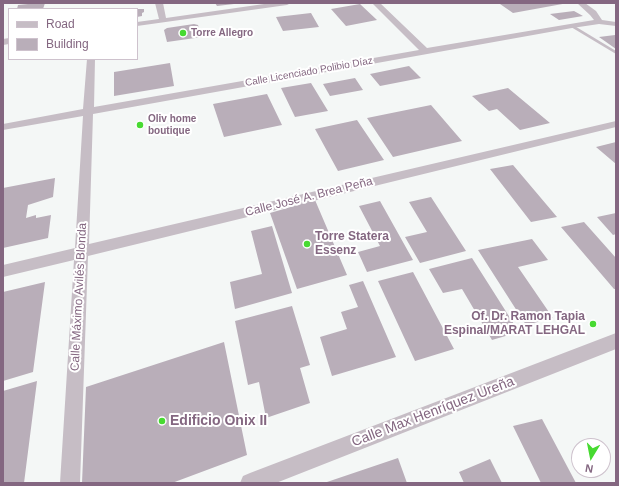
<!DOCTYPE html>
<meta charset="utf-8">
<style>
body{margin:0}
#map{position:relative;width:619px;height:486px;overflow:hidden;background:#f4f7f6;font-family:Arial,sans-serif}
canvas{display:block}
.frame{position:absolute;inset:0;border:4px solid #846781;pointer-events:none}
.legend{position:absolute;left:8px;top:8px;width:130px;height:52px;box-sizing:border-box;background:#fff;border:1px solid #cec2cd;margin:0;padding:5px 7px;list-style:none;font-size:12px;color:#846781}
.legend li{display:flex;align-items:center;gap:8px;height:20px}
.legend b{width:20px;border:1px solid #cec2cd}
.north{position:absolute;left:571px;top:438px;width:40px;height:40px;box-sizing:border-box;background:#fff;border:1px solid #cec2cd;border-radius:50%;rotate:190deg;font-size:11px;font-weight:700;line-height:16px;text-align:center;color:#846781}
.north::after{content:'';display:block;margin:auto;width:14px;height:18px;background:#47da31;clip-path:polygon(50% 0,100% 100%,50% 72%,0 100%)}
</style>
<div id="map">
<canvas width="619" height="486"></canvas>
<div class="frame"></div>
<ul class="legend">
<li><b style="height:5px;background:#c6bdc5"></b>Road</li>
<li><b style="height:11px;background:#b9aeb9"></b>Building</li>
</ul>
<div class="north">N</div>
</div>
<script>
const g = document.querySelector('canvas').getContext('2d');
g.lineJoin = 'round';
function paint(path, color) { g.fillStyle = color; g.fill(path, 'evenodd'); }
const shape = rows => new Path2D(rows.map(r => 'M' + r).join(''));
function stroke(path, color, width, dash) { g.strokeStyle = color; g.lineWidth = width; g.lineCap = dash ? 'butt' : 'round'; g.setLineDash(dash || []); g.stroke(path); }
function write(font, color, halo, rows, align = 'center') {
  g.font = font + ' Arial,sans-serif'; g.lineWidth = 4; g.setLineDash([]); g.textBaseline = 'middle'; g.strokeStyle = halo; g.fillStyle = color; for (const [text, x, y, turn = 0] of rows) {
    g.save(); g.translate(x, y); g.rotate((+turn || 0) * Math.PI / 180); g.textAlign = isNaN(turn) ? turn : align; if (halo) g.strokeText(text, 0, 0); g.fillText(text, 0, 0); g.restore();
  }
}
paint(shape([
 [38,3,45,3,43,9,17,9,18,5],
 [215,3,234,3,234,4,217,6],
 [568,3,513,13,500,4,504,3],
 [360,4,377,20,346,26,331,9],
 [137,9,144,9,144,12,142,13,142,16,137,17],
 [574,11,583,16,559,20,550,14],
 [311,13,319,27,283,31,276,17],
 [194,24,198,25,202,37,167,42,164,30,167,28],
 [615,35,616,49,599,37],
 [170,63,174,86,114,96,114,72],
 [409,66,421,78,380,86,370,74],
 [355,78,363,90,330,96,323,84],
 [311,83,328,111,295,117,281,88],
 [508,88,550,123,520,130,497,109,489,111,472,96],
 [267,94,282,125,224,137,213,104],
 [431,105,462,141,393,157,367,118],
 [357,120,384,160,338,171,315,129],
 [616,142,616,164,596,147],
 [513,165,557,217,531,222,490,169],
 [55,178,53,197,28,205,26,218,36,215,36,218,51,215,48,238,3,248,3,188],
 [431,197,466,251,420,263,405,237,427,232,409,202],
 [315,200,347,275,297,289,270,213],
 [380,201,413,260,367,272,358,252,380,246,359,206],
 [616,213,616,234,613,235,597,217],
 [584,222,616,258,616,289,614,289,561,227],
 [272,226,292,293,235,309,230,282,262,274,251,231],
 [532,239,548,260,518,267,553,318,526,325,478,250],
 [472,258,519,332,492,340,462,289,443,293,429,269],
 [413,272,454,349,415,361,378,281],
 [363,281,396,357,332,376,320,337,347,329,341,312,358,307,349,285],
 [45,282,33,372,3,381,3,292],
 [292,306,310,365,300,368,310,403,266,418,259,382,248,385,235,321],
 [224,342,247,455,172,483,82,483,86,387],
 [37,381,24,483,3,483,3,391],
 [542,419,576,483,541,483,513,426],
 [398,458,407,483,324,483],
 [490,459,502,483,464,483,459,472]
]), '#b9aeb9');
paint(shape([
 [571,25,573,25,616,51,616,54,571,27,571,25]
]), '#c6bdc5');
paint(shape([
 [155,3,163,3,166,18,271,3,291,3,287,5,137,26,137,22,159,19,155,3],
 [372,3,380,3,427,48,594,20,590,15,577,3,585,3,596,11,602,20,616,22,616,26,599,24,572,28,93,114,89,244,616,121,616,127,88,256,80,483,60,483,74,260,3,277,3,265,75,248,83,116,3,130,3,124,83,109,87,59,95,59,94,107,419,50,372,3],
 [9,38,9,44,3,45,3,39,9,38],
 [616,333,616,349,276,483,240,483,243,476,250,473,616,333]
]), '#c6bdc5');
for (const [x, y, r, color] of [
 [183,33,4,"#47da31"],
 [140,125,4,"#47da31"],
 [307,244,4,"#47da31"],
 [593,324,4,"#47da31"],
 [162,421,4,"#47da31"]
]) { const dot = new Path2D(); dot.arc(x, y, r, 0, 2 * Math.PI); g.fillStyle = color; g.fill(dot); stroke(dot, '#fff', 1.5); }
write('bold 10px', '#846781', '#fff', [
 ["Torre Allegro",191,33],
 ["Oliv home",148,119],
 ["boutique",148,131]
], 'left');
write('10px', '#846781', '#fff', [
 ["Calle Licenciado Polibio Díaz",309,72,-10]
]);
write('12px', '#846781', '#fff', [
 ["Calle José A. Brea Peña",309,197,-14],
 ["Calle Máximo Avilés Blonda",79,297,-87]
]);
write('bold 12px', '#846781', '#fff', [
 ["Torre Statera",315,237],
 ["Essenz",315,251],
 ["Of. Dr. Ramon Tapia",585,317,"right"],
 ["Espinal/MARAT LEHGAL",585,331,"right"]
], 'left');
write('14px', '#846781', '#fff', [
 ["Calle Max Henríquez Ureña",433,412,-21]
]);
write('bold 14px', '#846781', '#fff', [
 ["Edificio Onix II",170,421]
], 'left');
</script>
